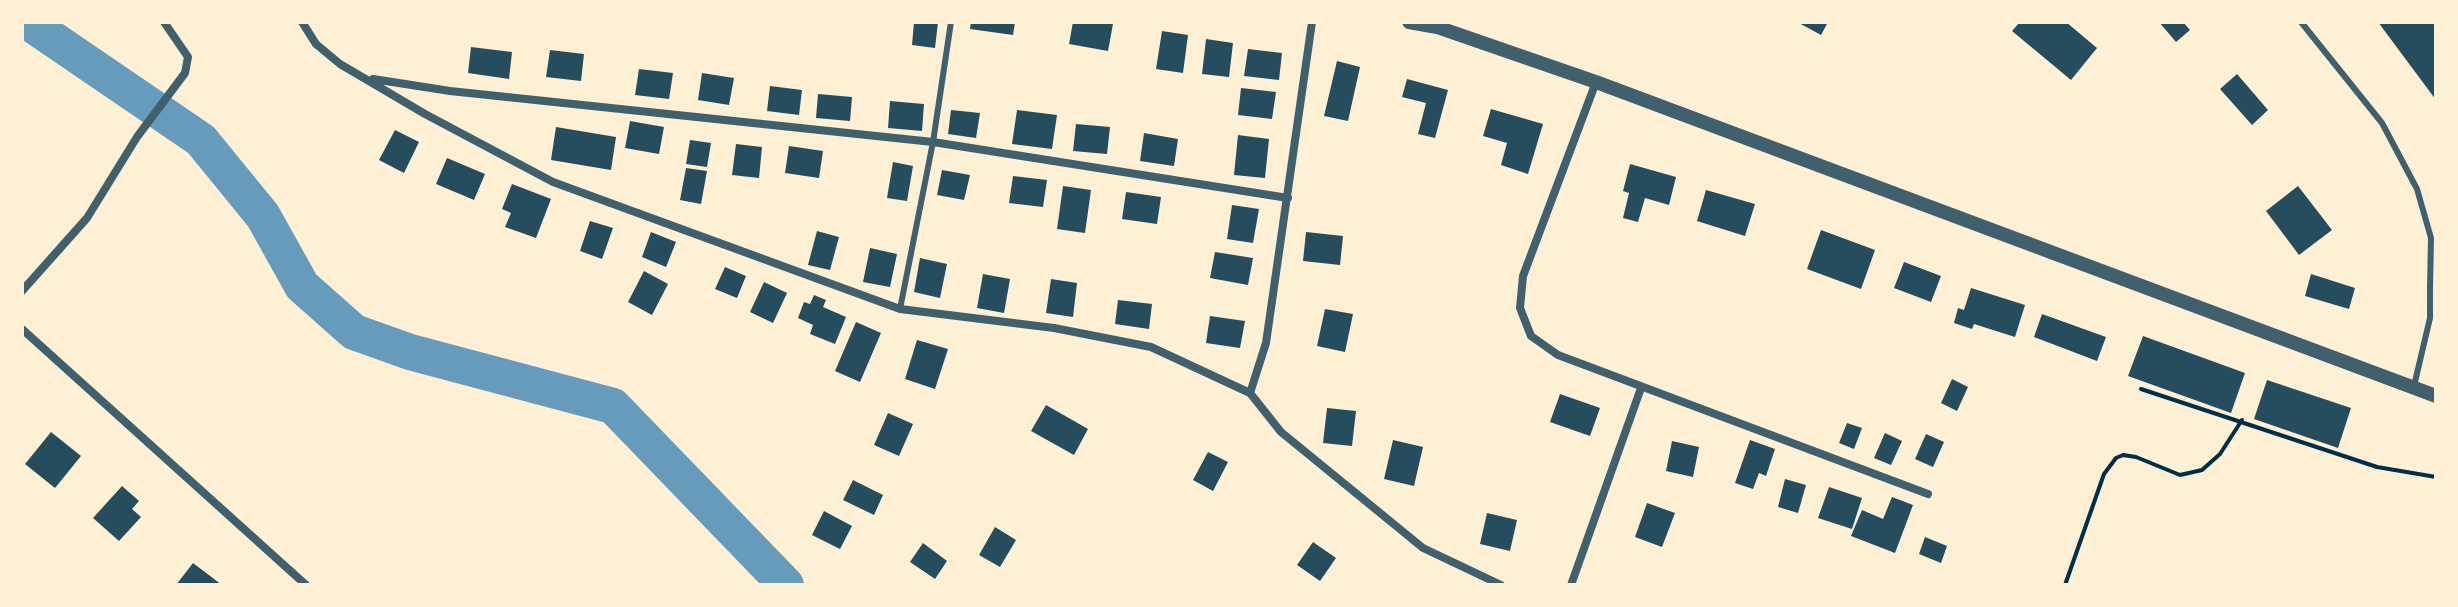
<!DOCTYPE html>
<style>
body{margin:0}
#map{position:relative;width:2458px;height:607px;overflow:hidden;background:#fdf0d5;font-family:"Open Sans",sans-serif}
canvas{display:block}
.frame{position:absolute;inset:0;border:24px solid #fdf0d5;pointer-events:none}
</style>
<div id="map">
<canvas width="2458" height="607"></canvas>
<div class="frame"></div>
</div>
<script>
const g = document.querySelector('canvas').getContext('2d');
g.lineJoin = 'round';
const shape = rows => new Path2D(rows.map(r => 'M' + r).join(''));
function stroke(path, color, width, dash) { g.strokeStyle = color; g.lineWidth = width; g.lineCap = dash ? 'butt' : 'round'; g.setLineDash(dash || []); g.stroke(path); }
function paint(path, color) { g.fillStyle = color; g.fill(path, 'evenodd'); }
stroke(shape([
 [28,22,201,140,263,216,302,286,354,332,410,352,613,406,786,585]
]), '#669bbc', 36);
paint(shape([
 [914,22,938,22,935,48,912,45],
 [971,22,1015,22,1013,35,970,29],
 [1073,22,1113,24,1108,51,1069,44],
 [1797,22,1828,22,1821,35],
 [2020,22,2066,22,2097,48,2071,80,2012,31],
 [2159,22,2183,22,2190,30,2176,42],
 [2378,22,2436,22,2436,100],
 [1162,31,1188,35,1183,73,1156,69],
 [1206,39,1233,43,1229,77,1202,74],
 [471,47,512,52,509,79,468,73],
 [1248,49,1282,53,1279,80,1244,76],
 [550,50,584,54,581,81,546,77],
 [1337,61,1360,67,1348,121,1324,116],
 [639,69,673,73,669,99,635,95],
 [702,73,734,78,729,105,698,100],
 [2237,74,2268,110,2252,125,2220,89],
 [1407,79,1448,90,1435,138,1418,134,1426,103,1402,97],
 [770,86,802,90,799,115,767,111],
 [1241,88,1276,92,1272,119,1238,115],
 [818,94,852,97,850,121,816,118],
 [890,101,924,104,922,131,888,128],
 [1491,109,1543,124,1528,174,1501,165,1507,143,1483,136],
 [951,110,980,113,976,138,948,134],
 [1017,110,1057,115,1052,149,1012,144],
 [630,121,664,127,659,154,625,148],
 [1076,124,1110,127,1107,154,1073,151],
 [556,127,616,137,611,170,551,160],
 [395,130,419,142,404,173,379,160],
 [1144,133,1178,139,1174,166,1140,161],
 [1238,135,1269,139,1265,178,1234,175],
 [690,140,711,143,707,167,686,164],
 [736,144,762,147,759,178,732,175],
 [789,146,823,151,819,178,785,173],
 [447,158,485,174,474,200,436,184],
 [893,162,913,166,907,201,887,198],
 [1630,164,1676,177,1669,205,1645,198,1638,222,1623,218,1629,193,1623,191],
 [686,168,707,171,701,204,680,200],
 [942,170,970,175,964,200,937,195],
 [1013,176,1047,180,1043,207,1009,203],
 [512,184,551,199,536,238,505,227,511,213,502,209],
 [1063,186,1091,190,1085,233,1057,229],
 [2298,186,2332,230,2299,255,2266,211],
 [1706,190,1755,204,1745,236,1697,221],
 [1126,192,1161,197,1157,224,1122,219],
 [1232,205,1259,209,1253,243,1227,239],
 [590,221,613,228,602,259,580,251],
 [1821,230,1875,250,1861,289,1807,269],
 [817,231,839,237,830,270,808,265],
 [651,232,676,242,666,267,642,257],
 [1306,232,1343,236,1340,265,1303,261],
 [870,248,897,254,890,287,863,282],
 [1215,252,1253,258,1248,285,1210,278],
 [920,258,947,264,940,298,914,292],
 [1904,262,1941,276,1931,302,1894,288],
 [725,267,746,276,737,298,715,289],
 [644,271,668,284,652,315,628,302],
 [983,274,1010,279,1004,313,977,308],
 [2311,274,2355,288,2349,309,2305,296],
 [1051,279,1077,283,1073,317,1046,313],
 [764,282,787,293,773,323,750,312],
 [1971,288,2025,305,2015,337,1974,324,1972,329,1954,323,1958,308,1964,310],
 [814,295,826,300,823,307,846,317,835,344,810,334,813,325,798,318,804,302,810,304],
 [1118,300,1152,304,1149,329,1115,324],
 [1325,309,1353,314,1345,352,1317,346],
 [2042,314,2106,337,2097,361,2034,337],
 [1210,316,1245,321,1240,348,1206,343],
 [856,322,881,333,860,382,835,371],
 [2143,336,2245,373,2231,413,2128,376],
 [917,340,948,349,935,389,905,379],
 [1952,379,1968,387,1957,411,1941,403],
 [2267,380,2351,408,2338,448,2254,419],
 [1560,394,1600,408,1590,436,1550,422],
 [1046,405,1088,429,1074,455,1031,431],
 [1327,408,1356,411,1352,446,1323,443],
 [888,413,913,424,899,456,874,445],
 [1847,423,1862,428,1854,449,1839,443],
 [51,432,81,456,55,488,25,464],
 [1885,433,1902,441,1891,465,1874,458],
 [1926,434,1944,442,1933,467,1915,459],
 [1393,440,1423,447,1414,486,1384,479],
 [1750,440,1775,449,1766,476,1759,473,1753,489,1735,483],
 [1672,441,1699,447,1693,477,1666,471],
 [1208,452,1228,462,1213,491,1193,480],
 [1785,479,1806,485,1798,513,1778,507],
 [853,480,883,495,874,515,843,500],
 [122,486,139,501,132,509,141,517,119,541,93,518],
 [1829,487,1862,498,1852,529,1818,518],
 [1892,497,1913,505,1895,553,1851,536,1862,510,1883,519],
 [1647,503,1675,513,1662,547,1635,537],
 [824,511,852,526,840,549,812,535],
 [1487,513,1517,520,1510,551,1480,544],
 [995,527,1016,540,1000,567,979,555],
 [1925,537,1947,546,1941,563,1919,554],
 [1313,542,1336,558,1320,581,1297,565],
 [923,543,947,561,935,579,910,562],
 [193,563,222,585,176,585]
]), '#264d5e');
stroke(shape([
 [2141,389,2377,467,2436,477],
 [2065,585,2104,474,2116,458,2123,455,2136,457,2180,475,2202,470,2220,454,2242,420]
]), '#003049', 4);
stroke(shape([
 [2301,22,2382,123,2417,189,2431,238,2430,289,2430,318,2414,386],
 [900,309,933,142,951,22]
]), '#3f606c', 6);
stroke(shape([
 [302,22,316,44,340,64,425,114,553,182,900,309,1054,328,1151,347,1250,393,1266,343,1312,22],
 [373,79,450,91,933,142,1288,198],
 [1596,82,1523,276,1520,308,1531,336,1558,355,1928,494],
 [22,291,87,218,137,137,185,73,188,57,164,22],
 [22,329,306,585],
 [1250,393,1281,432,1423,548,1501,585],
 [1571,585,1641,388]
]), '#3f606c', 8);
stroke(shape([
 [1409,22,1437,27,1596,82,2436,396]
]), '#3f606c', 14);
</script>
